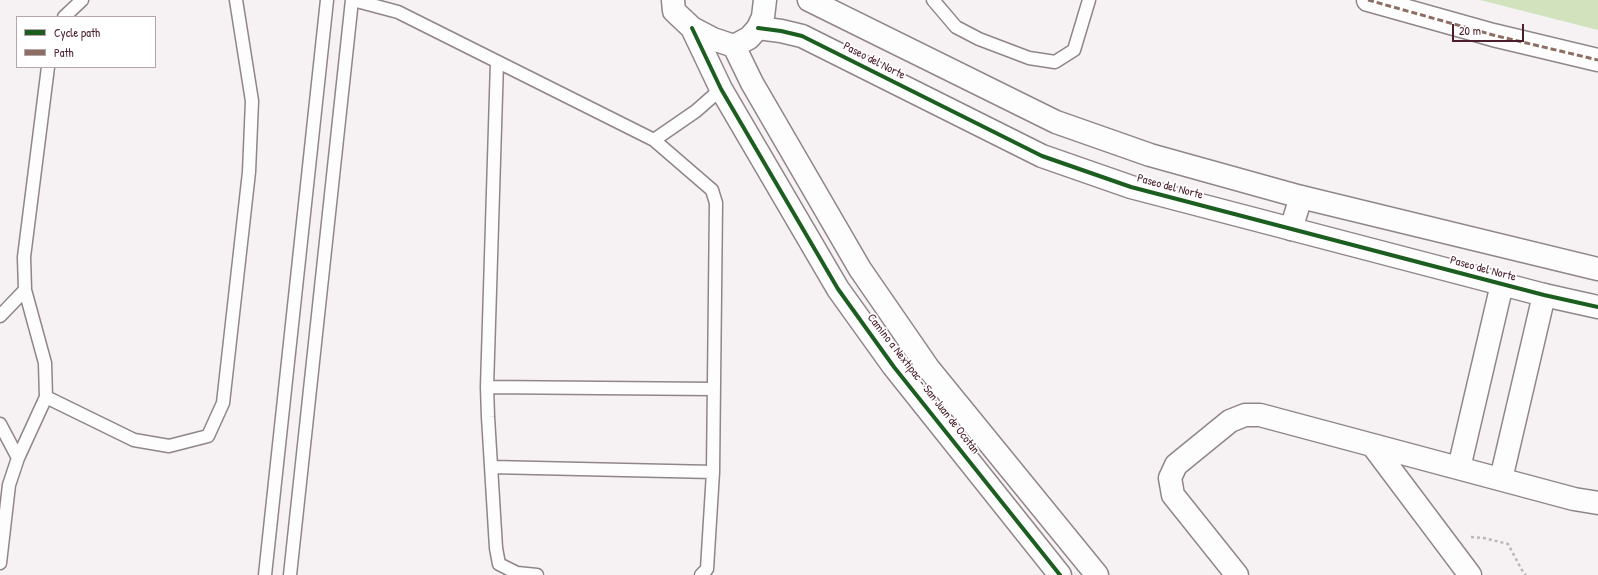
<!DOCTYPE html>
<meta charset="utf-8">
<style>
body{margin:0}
#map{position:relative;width:1598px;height:575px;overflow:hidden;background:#f6f1f3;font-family:"Patrick Hand",sans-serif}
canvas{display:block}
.legend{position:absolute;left:16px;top:16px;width:140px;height:52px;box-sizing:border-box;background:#fff;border:1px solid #b7a5aa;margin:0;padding:5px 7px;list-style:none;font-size:12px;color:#4a1f2b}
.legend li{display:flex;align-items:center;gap:8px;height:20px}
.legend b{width:20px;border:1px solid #b7a5aa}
.scale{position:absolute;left:1452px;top:24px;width:72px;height:18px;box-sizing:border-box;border:2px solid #4a1f2b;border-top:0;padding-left:5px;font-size:12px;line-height:14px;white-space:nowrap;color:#4a1f2b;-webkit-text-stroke:3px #fff;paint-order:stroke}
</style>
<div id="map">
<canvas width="1598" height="575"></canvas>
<ul class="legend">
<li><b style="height:5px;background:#1b5e20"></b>Cycle path</li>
<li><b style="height:5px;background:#8d6e63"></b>Path</li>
</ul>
<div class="scale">20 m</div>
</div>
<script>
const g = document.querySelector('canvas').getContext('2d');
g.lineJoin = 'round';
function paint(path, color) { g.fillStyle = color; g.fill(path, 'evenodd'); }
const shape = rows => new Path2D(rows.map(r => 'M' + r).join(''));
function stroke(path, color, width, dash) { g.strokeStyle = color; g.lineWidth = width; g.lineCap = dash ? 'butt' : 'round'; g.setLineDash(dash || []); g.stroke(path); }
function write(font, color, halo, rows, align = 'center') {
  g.font = font + ' "Patrick Hand",sans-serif'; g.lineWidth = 3.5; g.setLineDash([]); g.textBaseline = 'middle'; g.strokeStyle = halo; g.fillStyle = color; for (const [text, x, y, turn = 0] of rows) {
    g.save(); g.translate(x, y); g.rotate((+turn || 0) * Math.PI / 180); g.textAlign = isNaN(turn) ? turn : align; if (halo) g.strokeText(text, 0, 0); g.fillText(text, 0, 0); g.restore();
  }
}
paint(shape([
 [1480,0,1598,0,1598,30]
]), '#d1e2bc');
const lane = shape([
 [353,0,398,12,654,140],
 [933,0,956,27,979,39,1029,58,1055,62,1074,50,1089,0],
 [64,17,82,0],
 [0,316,25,290],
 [487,387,497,62],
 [46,397,134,440,169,446,208,436,223,403,249,172,252,101,236,0],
 [0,424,18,458],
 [491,467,713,472],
 [0,563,9,485,18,458,46,397,45,363,25,290,24,257,48,67],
 [265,575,327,0],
 [290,575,352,0],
 [537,575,517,573,499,564,496,548,488,417,487,387,714,389],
 [701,575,707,569,713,472,716,203,712,190,654,140,696,111,721,89]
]);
const street = shape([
 [673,0,674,11,692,28,713,39,734,46,749,38,758,28,763,17,765,0],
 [1368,0,1493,35,1598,60],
 [692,28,721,89,838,289,894,367,1060,575],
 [734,46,752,83,860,269,929,369,1097,575],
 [1291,229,1301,197],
 [1373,446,1470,575],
 [1459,468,1502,284],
 [1501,479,1544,295],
 [1237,575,1173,495,1170,478,1176,465,1230,421,1245,415,1260,415,1574,499,1598,503]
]);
const secondary = shape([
 [809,0,1056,122,1150,155,1301,197,1598,269],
 [758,28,781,31,802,36,1042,156,1131,187,1544,295,1598,307]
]);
stroke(lane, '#908588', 15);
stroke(street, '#908588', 25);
stroke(secondary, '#908588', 25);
stroke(shape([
 [1471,537,1484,538,1508,544,1523,572,1526,575]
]), '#bbb6b8', 2.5, [3, 3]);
stroke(lane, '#fefdfd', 12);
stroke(street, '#fefdfd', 22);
stroke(secondary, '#fefdfd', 22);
stroke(shape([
 [1368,0,1493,35,1598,60]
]), '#8d6e63', 3, [6, 3]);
stroke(shape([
 [692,28,721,89,838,289,894,367,1060,575],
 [758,28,781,31,802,36,1042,156,1131,187,1544,295,1598,307]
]), '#1b5e20', 4);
write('12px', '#4a1f2b', '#fff', [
 ["Paseo del Norte",874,61,27],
 ["Paseo del Norte",1170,187,15],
 ["Paseo del Norte",1483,269,15],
 ["Camino a Nextipac - San Juan de Ocotán",923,384,52]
]);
</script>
